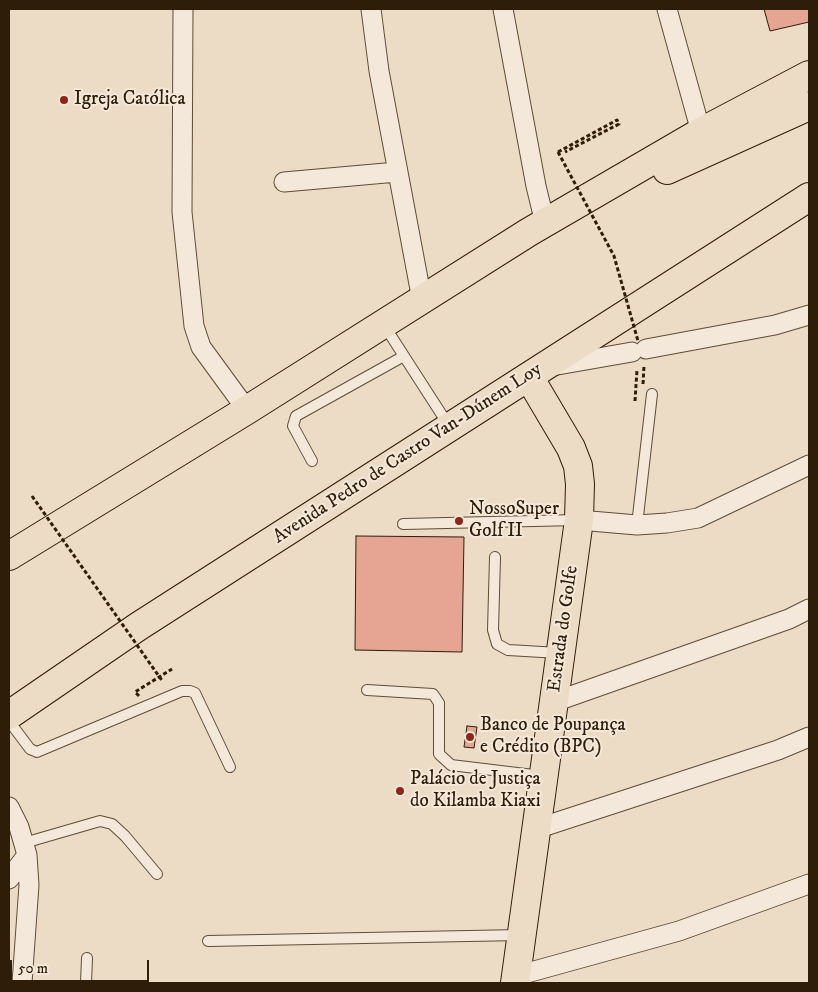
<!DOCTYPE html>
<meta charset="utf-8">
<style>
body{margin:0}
#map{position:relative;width:818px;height:992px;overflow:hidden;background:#eddcc5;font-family:"IM FELL DW Pica",serif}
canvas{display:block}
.frame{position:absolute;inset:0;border:10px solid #2e1d08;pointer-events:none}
.scale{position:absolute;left:10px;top:960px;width:139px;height:22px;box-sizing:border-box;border:2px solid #2e1d08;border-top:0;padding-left:6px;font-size:15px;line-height:18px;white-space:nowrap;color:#2e1d08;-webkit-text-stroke:4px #f3e8d9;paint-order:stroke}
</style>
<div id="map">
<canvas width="818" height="992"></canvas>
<div class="frame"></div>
<div class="scale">50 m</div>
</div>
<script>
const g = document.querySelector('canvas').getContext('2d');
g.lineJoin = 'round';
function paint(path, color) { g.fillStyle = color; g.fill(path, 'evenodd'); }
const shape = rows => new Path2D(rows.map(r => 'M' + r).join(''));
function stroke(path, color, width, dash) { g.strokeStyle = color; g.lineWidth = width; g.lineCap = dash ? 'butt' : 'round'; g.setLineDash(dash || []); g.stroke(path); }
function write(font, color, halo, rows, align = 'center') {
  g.font = font + ' "IM FELL DW Pica",serif'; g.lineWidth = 4; g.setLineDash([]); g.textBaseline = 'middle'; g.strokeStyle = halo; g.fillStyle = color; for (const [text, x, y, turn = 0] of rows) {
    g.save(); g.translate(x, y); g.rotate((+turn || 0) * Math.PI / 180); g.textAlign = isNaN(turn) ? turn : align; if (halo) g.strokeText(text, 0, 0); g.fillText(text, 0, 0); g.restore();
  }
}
const building = shape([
 [764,9,809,9,809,22,770,31,764,9],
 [356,536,464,537,462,652,355,650,356,536],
 [467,726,477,727,474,748,464,747,467,726]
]);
paint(building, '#e6a492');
stroke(building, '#2e1d08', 1);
const lane = shape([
 [384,325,449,426],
 [312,461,293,426,296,416,404,356],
 [403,524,577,520],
 [637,525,652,394],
 [495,557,493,630,497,644,508,650,559,653],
 [367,690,433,694,439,703,439,754,451,765,542,776],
 [9,721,30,749,37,752,182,691,190,691,195,693,230,767],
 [24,843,100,821,112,824,125,836,157,874],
 [208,941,521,935],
 [86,983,87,958]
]);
const street = shape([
 [183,9,182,212,194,326,201,347,247,410],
 [371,9,379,71,422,300],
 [503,9,536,186,545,223],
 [667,9,701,132],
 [284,182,397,172],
 [646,349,775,325,809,315],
 [552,366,632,352],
 [579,520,637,525,667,523,698,518,809,465],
 [554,702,789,619,809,609],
 [9,807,19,827,27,855,29,885,22,983],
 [536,829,778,750,809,737],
 [9,879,27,855],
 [516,976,679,931,809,884]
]);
const highway = shape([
 [667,170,809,106],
 [9,556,247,410,529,232,701,132,809,75],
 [9,715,139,626,809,197],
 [515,983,579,520,580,484,578,466,571,448,529,377]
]);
stroke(lane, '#5e4d37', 12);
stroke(street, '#5e4d37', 21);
stroke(highway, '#2e1d08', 30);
stroke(shape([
 [558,152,617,120,619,124,565,152],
 [643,384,644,366],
 [635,401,637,370],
 [139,696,135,692,172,669]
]), '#2e1d08', 3, [4, 2.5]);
stroke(lane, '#f3e8d9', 10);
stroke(street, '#f3e8d9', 19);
stroke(highway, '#eddcc5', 28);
stroke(shape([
 [558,152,614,256,638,341],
 [32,496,163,682]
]), '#2e1d08', 3, [4, 2.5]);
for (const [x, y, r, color] of [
 [64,100,5,"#8f2418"],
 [459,521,5,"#8f2418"],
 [470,737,5,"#8f2418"],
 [400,791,5,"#8f2418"]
]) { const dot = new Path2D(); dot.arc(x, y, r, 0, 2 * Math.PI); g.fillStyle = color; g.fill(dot); stroke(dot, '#f3e8d9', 2); }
write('19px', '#2e1d08', '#f3e8d9', [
 ["Igreja Católica",74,100],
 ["NossoSuper",469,510],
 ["Golf II",469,532],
 ["Banco de Poupança",480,726],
 ["e Crédito (BPC)",480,748],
 ["Palácio de Justiça",410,780],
 ["do Kilamba Kiaxi",410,802]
], 'left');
write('19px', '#2e1d08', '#f3e8d9', [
 ["Avenida Pedro de Castro Van-Dúnem Loy",408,454,-33],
 ["Estrada do Golfe",564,629,-82]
]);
</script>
